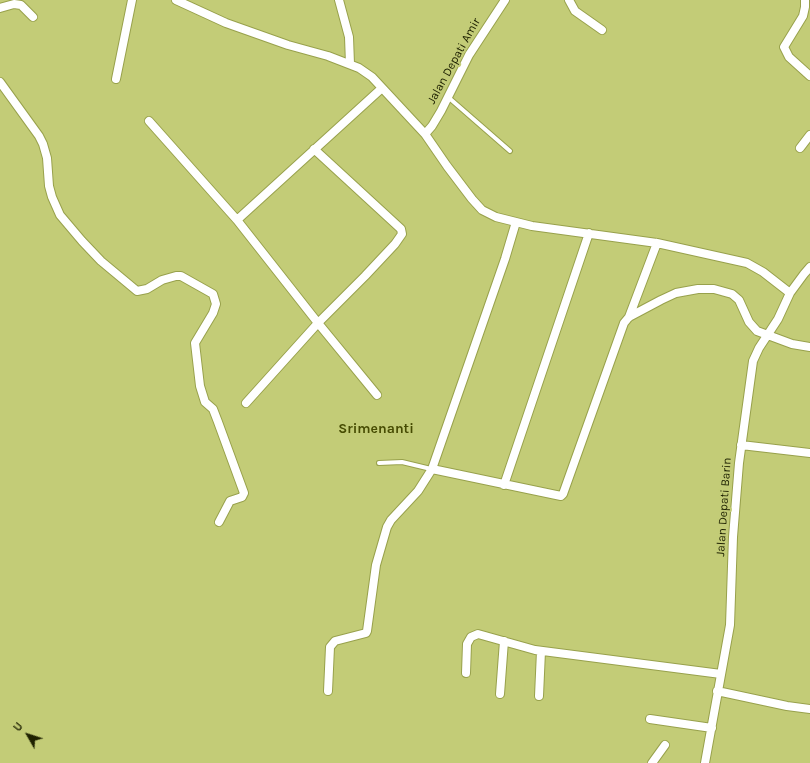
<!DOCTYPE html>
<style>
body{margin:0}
#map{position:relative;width:810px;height:763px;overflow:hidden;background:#c3cc77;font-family:Karla,sans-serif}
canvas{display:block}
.north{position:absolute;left:8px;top:715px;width:40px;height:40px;-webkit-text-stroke:3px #c3cc77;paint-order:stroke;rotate:309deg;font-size:11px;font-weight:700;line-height:16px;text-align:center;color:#1e2100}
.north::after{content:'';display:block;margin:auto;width:14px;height:18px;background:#1e2100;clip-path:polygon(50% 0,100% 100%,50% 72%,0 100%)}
</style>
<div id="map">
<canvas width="810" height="763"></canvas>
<div class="north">U</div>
</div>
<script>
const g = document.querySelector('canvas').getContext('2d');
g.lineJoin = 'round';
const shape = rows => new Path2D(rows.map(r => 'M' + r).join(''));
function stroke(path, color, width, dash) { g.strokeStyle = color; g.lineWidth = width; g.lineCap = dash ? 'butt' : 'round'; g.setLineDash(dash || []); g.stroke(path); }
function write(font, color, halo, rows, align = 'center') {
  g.font = font + ' Karla,sans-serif'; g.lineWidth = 4; g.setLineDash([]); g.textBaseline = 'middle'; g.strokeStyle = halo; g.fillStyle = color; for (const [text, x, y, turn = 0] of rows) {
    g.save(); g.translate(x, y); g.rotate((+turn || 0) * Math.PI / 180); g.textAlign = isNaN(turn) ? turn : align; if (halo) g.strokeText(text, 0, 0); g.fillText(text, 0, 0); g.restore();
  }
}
const service = shape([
 [448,97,510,151],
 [379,463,402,462,431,469]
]);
const minor = shape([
 [176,0,226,23,288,45,328,56,359,68,372,77,425,134,447,166,472,199,482,210,496,217,532,226,657,243,747,263,763,272,790,293],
 [339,0,349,37,350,64],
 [569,0,575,11,602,30],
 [805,0,805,7,803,16,784,47,789,57,810,76],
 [0,8,14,4,21,5,33,17],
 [116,79,132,0],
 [0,82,39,136,43,144,47,158,49,186,52,197,60,215,82,241,101,261,137,291,147,289,162,280,176,276,181,276,213,294,216,304,213,313,195,343,200,386,205,402,213,409,218,422,244,493,242,497,230,501,219,522],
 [149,121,237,220,318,323,377,395],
 [425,134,432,126,441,111,469,55,505,0],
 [800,148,810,135],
 [237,220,382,88],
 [629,317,657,243],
 [246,403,318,323,365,276,395,244,402,234,401,229,314,149],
 [741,445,810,453],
 [432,469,561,496,563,494,624,323,629,317,661,300,676,293,698,289,714,289,732,294,739,300,749,322,757,331,792,344,810,347],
 [504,485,589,233],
 [466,673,467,644,471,637,478,634,535,650,721,674],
 [328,691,330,647,335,641,366,633,367,631,376,565,387,527,391,520,418,491,432,469,505,259,516,222],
 [717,691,787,706,810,709],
 [500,694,504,641],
 [539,696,541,651],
 [650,719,712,728],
 [652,763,665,745],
 [705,763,730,625,733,537,739,463,753,361,759,348,778,319,790,293,804,274,810,267]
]);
stroke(service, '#98a14c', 6);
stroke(minor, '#98a14c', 10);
stroke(service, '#fff', 4);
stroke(minor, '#fff', 8);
write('12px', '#1e2100', '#c3cc77', [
 ["Jalan Depati Amir",454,61,-61],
 ["Jalan Depati Barin",724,507,-86]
]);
write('bold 14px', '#474c03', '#c3cc77', [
 ["Srimenanti",376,429]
]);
</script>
